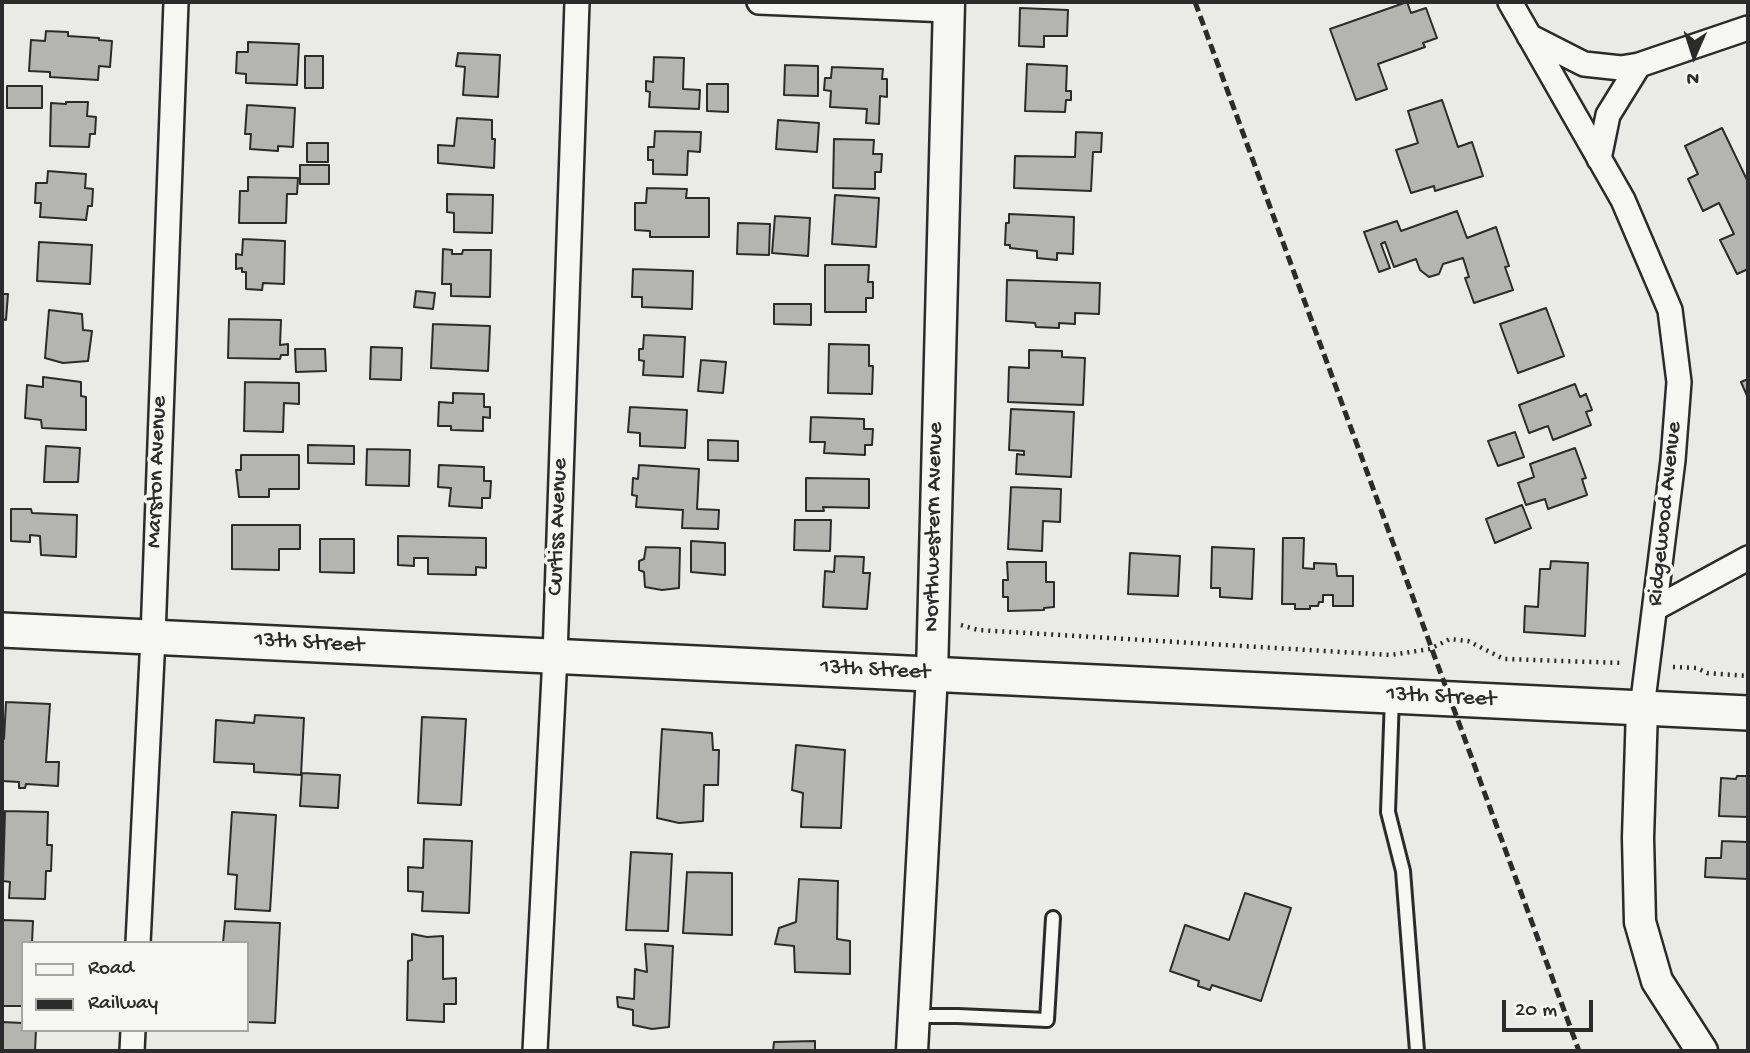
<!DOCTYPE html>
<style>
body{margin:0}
#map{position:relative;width:1750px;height:1053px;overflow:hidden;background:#eaeae6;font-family:"Gochi Hand",sans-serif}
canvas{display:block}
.frame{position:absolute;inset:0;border:4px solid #2b2b2b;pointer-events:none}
.legend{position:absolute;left:21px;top:941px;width:228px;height:91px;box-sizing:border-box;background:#f6f6f2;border:2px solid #a5a5a2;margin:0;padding:9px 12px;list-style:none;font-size:21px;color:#2b2b2b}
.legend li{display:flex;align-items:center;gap:14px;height:35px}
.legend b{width:35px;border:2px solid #a5a5a2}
.north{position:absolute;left:1659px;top:21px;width:70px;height:70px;-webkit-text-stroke:5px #f6f6f2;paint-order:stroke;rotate:183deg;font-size:19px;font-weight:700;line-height:28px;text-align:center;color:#2b2b2b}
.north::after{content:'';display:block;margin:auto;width:24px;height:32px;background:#2b2b2b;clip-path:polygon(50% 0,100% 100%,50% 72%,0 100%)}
.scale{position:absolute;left:1502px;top:1000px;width:91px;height:32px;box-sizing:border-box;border:4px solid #2b2b2b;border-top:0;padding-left:9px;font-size:21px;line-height:24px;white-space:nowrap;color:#2b2b2b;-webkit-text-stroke:5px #f6f6f2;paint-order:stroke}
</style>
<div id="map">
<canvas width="1750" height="1053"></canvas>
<div class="frame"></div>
<ul class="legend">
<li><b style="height:9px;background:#f6f6f2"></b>Road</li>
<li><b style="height:9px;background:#2b2b2b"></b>Railway</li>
</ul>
<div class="north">N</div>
<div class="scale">20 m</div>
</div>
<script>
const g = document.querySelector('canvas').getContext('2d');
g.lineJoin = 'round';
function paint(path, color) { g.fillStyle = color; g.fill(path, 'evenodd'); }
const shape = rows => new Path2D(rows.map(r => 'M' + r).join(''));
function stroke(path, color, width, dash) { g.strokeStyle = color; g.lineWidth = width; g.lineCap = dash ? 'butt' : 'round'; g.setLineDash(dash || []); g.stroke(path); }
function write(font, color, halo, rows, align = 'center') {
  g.font = font + ' "Gochi Hand",sans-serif'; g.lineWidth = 7; g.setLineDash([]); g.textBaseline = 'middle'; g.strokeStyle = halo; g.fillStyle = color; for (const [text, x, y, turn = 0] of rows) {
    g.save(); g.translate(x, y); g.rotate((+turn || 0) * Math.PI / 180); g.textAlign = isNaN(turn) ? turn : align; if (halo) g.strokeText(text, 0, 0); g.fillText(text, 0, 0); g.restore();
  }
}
const building = shape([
 [1407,2,1411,13,1426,8,1437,38,1423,43,1425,47,1378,64,1387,89,1356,100,1330,29,1407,2],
 [1020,8,1068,10,1067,36,1044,36,1044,47,1019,46,1020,8],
 [46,31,68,32,68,36,99,38,99,40,112,41,110,67,99,66,98,80,50,77,50,72,29,71,31,40,45,41,46,31],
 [248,42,299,44,297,85,246,83,246,74,236,73,237,52,248,52,248,42],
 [458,53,500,55,498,97,463,95,465,67,456,66,458,53],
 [305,56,323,56,323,88,305,88,305,56],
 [654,57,684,58,683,89,700,90,699,109,649,107,650,92,646,91,646,81,653,82,654,57],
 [1027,64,1067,66,1066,91,1071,91,1071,100,1066,100,1065,112,1025,111,1027,64],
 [785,65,818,66,818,96,784,95,785,65],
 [832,67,883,69,882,79,887,79,887,97,880,96,879,124,866,123,867,109,830,107,831,91,824,90,825,78,831,78,832,67],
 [707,84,728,84,728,112,707,111,707,84],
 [7,86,42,86,42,108,7,108,7,86],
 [1442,100,1458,147,1472,142,1483,176,1435,191,1434,186,1411,193,1396,150,1418,143,1408,111,1442,100],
 [66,102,88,102,87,116,96,117,95,134,90,134,89,147,50,146,51,103,66,104,66,102],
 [247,105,295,108,293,147,278,146,278,151,250,149,251,134,245,134,247,105],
 [457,118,492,120,492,139,495,139,494,168,438,163,438,145,454,146,457,118],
 [778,120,819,123,817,152,776,149,778,120],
 [1722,128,1748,182,1748,269,1737,274,1720,240,1734,234,1719,203,1703,211,1688,179,1698,174,1685,146,1722,128],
 [655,131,701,132,700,152,688,151,687,175,653,174,653,160,648,160,648,147,654,147,655,131],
 [1076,132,1102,133,1101,152,1093,152,1091,191,1014,188,1015,156,1075,157,1076,132],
 [834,139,874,140,873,154,882,154,881,172,875,172,875,189,833,188,834,139],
 [307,143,328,143,328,162,307,162,307,143],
 [300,165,329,165,329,184,300,184,300,165],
 [48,171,86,174,85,188,93,189,92,206,88,206,86,220,40,217,41,203,35,203,36,183,47,183,48,171],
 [248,177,298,178,297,194,287,194,286,223,239,223,240,191,248,191,248,177],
 [647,188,687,189,686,198,709,198,709,237,650,237,650,231,635,230,635,203,646,203,647,188],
 [447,194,493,195,492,233,454,232,454,213,447,212,447,194],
 [835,195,879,198,876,247,832,244,835,195],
 [1457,211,1467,238,1496,227,1509,266,1505,267,1513,290,1474,303,1465,278,1469,277,1463,258,1443,264,1439,274,1429,277,1420,270,1416,259,1394,267,1385,242,1381,244,1390,268,1379,272,1364,232,1397,221,1401,231,1457,211],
 [1009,214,1074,217,1073,254,1057,253,1057,260,1037,258,1037,251,1010,248,1010,245,1005,245,1006,223,1009,223,1009,214],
 [775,216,810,218,808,256,772,253,775,216],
 [738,223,770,224,769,255,737,254,738,223],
 [243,239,285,241,284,284,263,283,262,290,246,289,246,272,242,272,242,268,236,269,236,254,242,255,243,239],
 [39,242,92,245,90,284,37,281,39,242],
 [443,249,452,250,452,254,462,254,463,250,491,250,490,297,451,296,451,284,442,284,443,249],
 [825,265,869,265,868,282,873,282,873,298,866,298,866,312,825,312,825,265],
 [633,269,693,271,692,309,642,307,642,297,632,297,633,269],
 [1007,280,1100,283,1099,314,1075,313,1075,324,1059,323,1059,328,1036,327,1035,323,1006,321,1007,280],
 [416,291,435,293,433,309,414,307,416,291],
 [2,294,8,294,6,320,2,319,2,294],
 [774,304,811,304,811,325,774,324,774,304],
 [1546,308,1564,356,1518,373,1500,324,1546,308],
 [49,310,82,314,83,330,92,331,88,361,63,363,45,358,49,310],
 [229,319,281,320,280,345,288,344,288,355,281,355,280,359,228,358,229,319],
 [433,324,490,326,488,371,431,368,433,324],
 [644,335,685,337,683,377,643,375,644,361,639,360,639,349,643,349,644,335],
 [829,344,869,345,869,366,873,366,872,394,828,393,829,344],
 [371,347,402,348,401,380,370,379,371,347],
 [295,349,325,349,326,371,296,372,295,349],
 [1029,350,1062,351,1062,357,1085,358,1083,405,1008,402,1009,367,1029,368,1029,350],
 [701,360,726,362,723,393,698,391,701,360],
 [43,377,81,382,81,396,86,397,86,430,42,428,41,420,25,418,27,385,43,387,43,377],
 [1748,379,1748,398,1741,382,1748,379],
 [245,382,299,383,299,404,284,403,283,432,244,431,245,382],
 [1575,384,1580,397,1586,394,1592,410,1586,412,1591,425,1553,440,1548,426,1529,433,1519,405,1575,384],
 [453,393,484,394,484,407,490,407,490,418,483,417,483,431,451,430,451,426,438,426,439,402,453,403,453,393],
 [630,407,687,410,685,448,640,446,640,433,628,432,630,407],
 [1011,409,1074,412,1071,477,1016,474,1017,454,1024,455,1024,451,1009,450,1011,409],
 [811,417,864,419,864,429,873,429,872,445,865,445,865,455,824,453,825,442,810,442,811,417],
 [1515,432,1524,457,1498,466,1488,441,1515,432],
 [708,440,738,441,738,461,708,460,708,440],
 [308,445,354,446,354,464,308,463,308,445],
 [46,446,80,448,78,482,44,482,46,446],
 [1575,448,1586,478,1582,479,1587,495,1548,509,1545,499,1526,505,1518,483,1534,477,1530,464,1575,448],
 [367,449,410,450,409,486,366,485,367,449],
 [241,455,299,455,299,489,269,489,269,497,239,497,236,470,241,470,241,455],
 [439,465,484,467,484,481,491,481,490,498,482,498,482,508,449,506,451,488,438,487,439,465],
 [639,465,699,469,697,509,719,510,718,529,682,528,683,510,636,507,637,496,632,495,633,478,638,479,639,465],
 [806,478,869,479,869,508,823,507,824,511,806,511,806,478],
 [1011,487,1061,489,1060,522,1043,521,1042,551,1008,549,1011,487],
 [1522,505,1531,528,1495,543,1486,519,1522,505],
 [11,509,31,509,32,513,77,515,76,557,41,555,40,536,30,535,30,542,11,541,11,509],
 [795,520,831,520,830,551,794,550,795,520],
 [232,525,300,525,300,549,279,549,279,570,232,569,232,525],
 [398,536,486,538,486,568,476,567,476,575,428,574,428,558,414,558,414,566,398,565,398,536],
 [1283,538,1304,538,1303,568,1314,569,1314,563,1336,564,1337,576,1353,576,1353,606,1333,606,1333,595,1323,595,1323,602,1319,602,1318,606,1310,606,1310,609,1295,609,1295,604,1282,604,1283,538],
 [320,539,354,539,354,573,320,572,320,539],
 [691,541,725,543,725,575,691,572,691,541],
 [646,547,680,548,679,588,662,590,645,587,644,572,639,570,639,561,644,559,646,547],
 [1212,547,1254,549,1252,599,1220,597,1220,588,1211,588,1212,547],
 [1130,553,1180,556,1178,596,1128,594,1130,553],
 [835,556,864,557,863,573,870,573,867,609,823,607,825,571,834,572,835,556],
 [1551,561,1588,563,1585,636,1524,632,1525,606,1538,607,1540,569,1550,569,1551,561],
 [1007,562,1046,562,1046,582,1054,582,1054,607,1044,608,1044,610,1008,611,1008,597,1003,597,1003,580,1008,580,1007,562],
 [6,702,50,704,46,762,59,762,58,786,26,784,25,788,19,788,19,782,2,781,2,739,4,739,6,702],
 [255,715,304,718,301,775,254,772,254,764,214,762,216,720,254,723,255,715],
 [422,717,466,719,461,805,418,803,422,717],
 [662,729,712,733,713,750,719,750,718,785,704,785,703,821,679,823,657,818,662,729],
 [796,745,845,750,841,828,801,827,803,793,792,790,796,745],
 [302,773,340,775,338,808,300,806,302,773],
 [1737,776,1748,776,1748,817,1719,816,1721,778,1736,779,1737,776],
 [5,811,48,812,47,845,52,845,51,871,46,871,45,899,9,898,10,882,3,881,5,811],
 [232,812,276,815,270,911,235,909,237,875,228,874,232,812],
 [424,839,472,841,469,913,422,911,423,892,408,891,408,867,423,868,424,839],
 [1722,841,1748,842,1748,879,1705,877,1706,858,1721,858,1722,841],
 [631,852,672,854,668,931,626,930,631,852],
 [687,872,732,873,732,935,683,933,687,872],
 [799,879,838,881,837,939,850,941,850,974,795,972,794,946,775,944,779,928,796,922,799,879],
 [1245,893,1291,908,1261,1001,1212,985,1210,990,1198,986,1199,981,1170,971,1185,925,1229,940,1245,893],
 [2,920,33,921,32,943,23,943,22,1006,2,1006,2,920],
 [225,921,280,923,275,1023,247,1022,247,943,223,943,225,921],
 [412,934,427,937,443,936,443,979,456,978,456,1004,444,1004,444,1022,407,1020,408,961,412,960,412,934],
 [645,944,673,946,669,1027,652,1029,633,1025,633,1010,618,1007,617,997,634,999,635,969,647,972,645,944],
 [2,1022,23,1023,23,1030,36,1030,35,1051,2,1051,2,1022],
 [815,1041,815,1051,773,1051,774,1042,815,1041]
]);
paint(building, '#b4b4b1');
stroke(building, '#2b2b2b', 2);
const service = shape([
 [1392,697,1388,812,1403,871,1417,1051],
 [914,1016,958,1016,1047,1020,1053,918]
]);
const minor = shape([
 [759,2,948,10],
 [1510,2,1623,200,1670,310,1679,382,1673,460,1642,708],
 [1529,36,1584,64,1621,68,1639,65],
 [1599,159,1608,115,1639,65,1748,28],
 [1656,608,1748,558],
 [138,943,153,637,176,2],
 [132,1051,133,1030],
 [535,1051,555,656,577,2]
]);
const tertiary = shape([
 [1642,708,1638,838,1640,922,1657,981,1702,1051],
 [912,1051,932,674,949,2]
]);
const secondary = shape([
 [2,630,1748,713]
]);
stroke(service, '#2b2b2b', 18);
stroke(minor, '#2b2b2b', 28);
stroke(tertiary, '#2b2b2b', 35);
stroke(secondary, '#2b2b2b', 38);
stroke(shape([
 [961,625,978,630,1391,655,1430,649,1450,639,1468,641,1504,659,1623,663],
 [1673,667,1697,668,1707,673,1748,676]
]), '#2b2b2b', 4.5, [2, 5]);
stroke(service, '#f6f6f2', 12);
stroke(minor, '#f6f6f2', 23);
stroke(tertiary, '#f6f6f2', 30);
stroke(secondary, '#f6f6f2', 33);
stroke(shape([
 [1195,2,1579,1051]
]), '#2b2b2b', 5, [10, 5]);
write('23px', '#2b2b2b', '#f6f6f2', [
 ["Marston Avenue",158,472,-88],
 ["Ridgewood Avenue",1666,514,-84],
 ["Curtiss Avenue",559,527,-88],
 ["Northwestern Avenue",935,527,-89],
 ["13th Street",309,644,3],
 ["13th Street",875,671,3],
 ["13th Street",1441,698,3]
]);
</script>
